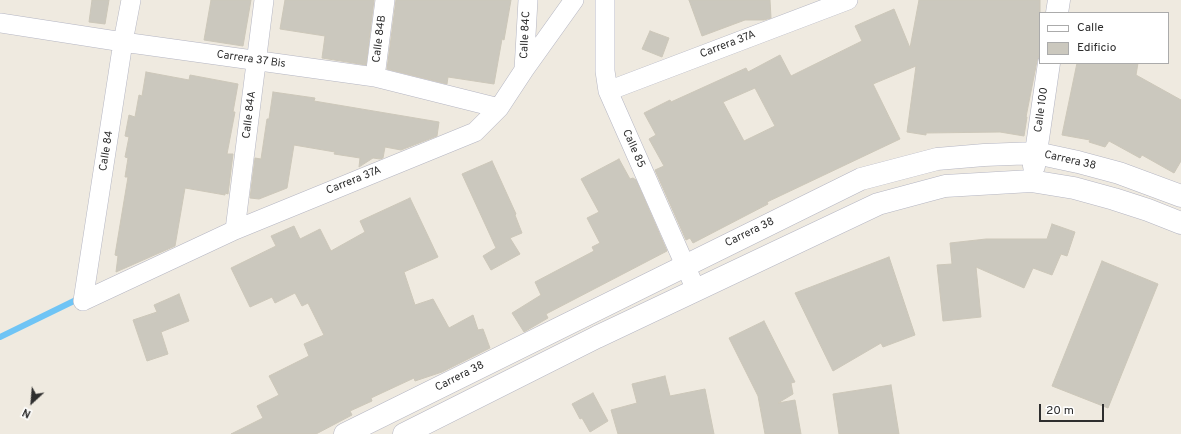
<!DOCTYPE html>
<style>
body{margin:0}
#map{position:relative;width:1181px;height:434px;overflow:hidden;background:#efeae0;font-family:Overpass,sans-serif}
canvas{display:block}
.legend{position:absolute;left:1039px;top:12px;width:130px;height:52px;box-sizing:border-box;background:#fff;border:1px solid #ababab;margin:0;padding:5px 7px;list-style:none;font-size:12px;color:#2e2e2e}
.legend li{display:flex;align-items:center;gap:8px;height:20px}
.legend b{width:20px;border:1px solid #ababab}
.north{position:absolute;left:12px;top:382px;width:40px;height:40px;-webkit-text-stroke:3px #fff;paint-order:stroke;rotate:206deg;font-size:11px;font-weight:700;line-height:16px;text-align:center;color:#2e2e2e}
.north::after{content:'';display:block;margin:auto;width:14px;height:18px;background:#2e2e2e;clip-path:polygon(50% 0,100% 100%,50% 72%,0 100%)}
.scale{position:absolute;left:1039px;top:404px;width:65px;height:18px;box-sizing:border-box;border:2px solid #2e2e2e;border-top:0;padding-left:5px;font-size:12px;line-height:14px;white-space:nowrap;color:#2e2e2e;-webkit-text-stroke:3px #fff;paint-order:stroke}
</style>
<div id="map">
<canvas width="1181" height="434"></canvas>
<ul class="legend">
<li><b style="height:5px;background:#fff"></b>Calle</li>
<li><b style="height:11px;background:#cbc8be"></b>Edificio</li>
</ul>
<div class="north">N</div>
<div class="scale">20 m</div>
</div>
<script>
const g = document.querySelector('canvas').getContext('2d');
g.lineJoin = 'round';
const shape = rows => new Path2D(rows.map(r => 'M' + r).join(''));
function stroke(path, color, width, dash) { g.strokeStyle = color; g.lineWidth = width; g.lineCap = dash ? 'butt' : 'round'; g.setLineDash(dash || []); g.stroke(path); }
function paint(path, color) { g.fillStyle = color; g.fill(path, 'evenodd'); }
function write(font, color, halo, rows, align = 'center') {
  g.font = font + ' Overpass,sans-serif'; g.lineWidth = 4; g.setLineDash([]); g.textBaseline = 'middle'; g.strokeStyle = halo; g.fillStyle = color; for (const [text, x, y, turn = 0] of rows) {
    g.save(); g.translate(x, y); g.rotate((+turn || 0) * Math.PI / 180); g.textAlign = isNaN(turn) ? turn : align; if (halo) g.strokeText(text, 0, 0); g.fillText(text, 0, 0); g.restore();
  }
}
stroke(shape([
 [0,337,80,298]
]), '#6fc4f5', 6);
const building = shape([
 [92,0,109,0,105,24,89,22,92,0],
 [211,0,251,0,243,46,204,40,211,0],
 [285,0,374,0,366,65,322,58,325,36,280,29,285,0],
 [396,0,511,0,504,40,502,39,494,84,448,77,447,84,387,69,396,0],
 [689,0,770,0,771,18,764,20,745,20,702,36,689,0],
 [919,0,1040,0,1040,55,1037,61,1026,117,1027,117,1024,136,1000,132,926,133,926,135,907,132,916,66,873,84,900,139,767,202,768,204,693,243,690,238,686,240,655,170,664,166,649,139,656,135,644,113,670,100,671,102,746,68,748,72,780,55,791,76,862,41,855,26,894,9,910,48,919,0],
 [755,88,775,126,744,141,723,102,755,88],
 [650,31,669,38,662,57,642,49,650,31],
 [1077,63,1138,63,1136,75,1181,100,1181,161,1174,173,1142,155,1140,158,1109,141,1105,147,1089,142,1090,140,1062,135,1077,63],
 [146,72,189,80,190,75,238,84,233,112,235,112,227,154,233,154,228,194,225,193,225,195,185,188,175,246,116,272,118,256,115,255,128,177,125,177,128,158,125,157,129,137,125,136,129,115,135,117,139,95,142,96,146,72],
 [273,92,315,98,314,101,439,122,437,136,401,150,385,147,383,158,380,159,373,158,359,167,360,158,334,154,335,152,294,145,287,188,259,199,250,198,255,158,261,159,267,119,269,119,273,92],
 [619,159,630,179,633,178,636,180,667,251,546,314,548,318,524,332,512,313,541,295,535,282,594,251,592,247,600,243,587,218,599,212,581,179,619,159],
 [492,161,516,214,515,215,522,233,510,238,520,254,491,270,483,256,496,248,462,174,492,161],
 [410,198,438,257,404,272,415,305,433,299,449,328,473,315,478,330,483,329,490,348,442,372,415,381,414,378,371,398,372,401,350,411,352,415,316,434,231,434,263,418,257,406,279,395,269,376,309,356,304,344,324,335,308,303,302,306,295,293,275,303,272,297,250,307,231,268,276,246,271,236,294,226,300,239,320,229,331,251,365,232,360,221,410,198],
 [1052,224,1075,232,1067,256,1061,254,1052,275,1033,268,1024,288,976,267,981,317,943,321,937,265,952,264,950,243,986,239,1047,239,1052,224],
 [889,257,915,335,883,347,881,343,833,371,795,293,889,257],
 [1102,261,1158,284,1108,408,1052,386,1102,261],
 [179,294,189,321,161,332,168,354,147,361,133,320,157,312,154,305,179,294],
 [764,321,795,382,791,383,793,394,778,403,795,400,801,434,765,434,758,396,729,338,764,321],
 [665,376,670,396,705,389,714,434,618,434,611,410,637,403,632,384,665,376],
 [891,385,899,434,839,434,833,394,891,385],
 [593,393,608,421,590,432,582,418,580,419,572,404,593,393]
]);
paint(building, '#cbc8be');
stroke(building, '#ccc7b9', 1);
const street = shape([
 [605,0,605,71,608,91,696,290],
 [0,23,123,42,375,77,499,108],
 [524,70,528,0],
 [375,77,385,0],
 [608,91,848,0],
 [235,230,264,0],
 [83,301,235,230,475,132,499,108,524,70,574,0],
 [83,301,123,42,131,0]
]);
const secondary = shape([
 [1057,13,1059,0],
 [1034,166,1049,63],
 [345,434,861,179,937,159,984,155,1036,153,1078,162,1119,173,1181,196],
 [404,434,597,337,878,204,945,186,1031,181,1074,188,1114,199,1148,210,1181,223]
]);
stroke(street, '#b4b5c2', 20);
stroke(secondary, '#b4b5c2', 23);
stroke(street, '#fff', 19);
stroke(secondary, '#fff', 22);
write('11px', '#2e2e2e', '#fff', [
 ["Calle 84C",526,35,-87],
 ["Calle 84B",380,39,-83],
 ["Carrera 37A",728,45,-21],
 ["Carrera 37 Bis",251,60,8],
 ["Calle 100",1042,110,-82],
 ["Calle 84A",250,115,-83],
 ["Calle 85",633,149,66],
 ["Calle 84",107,151,-81],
 ["Carrera 38",1070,161,13],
 ["Carrera 37A",354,181,-22],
 ["Carrera 38",750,233,-26],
 ["Carrera 38",460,377,-27]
]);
</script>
